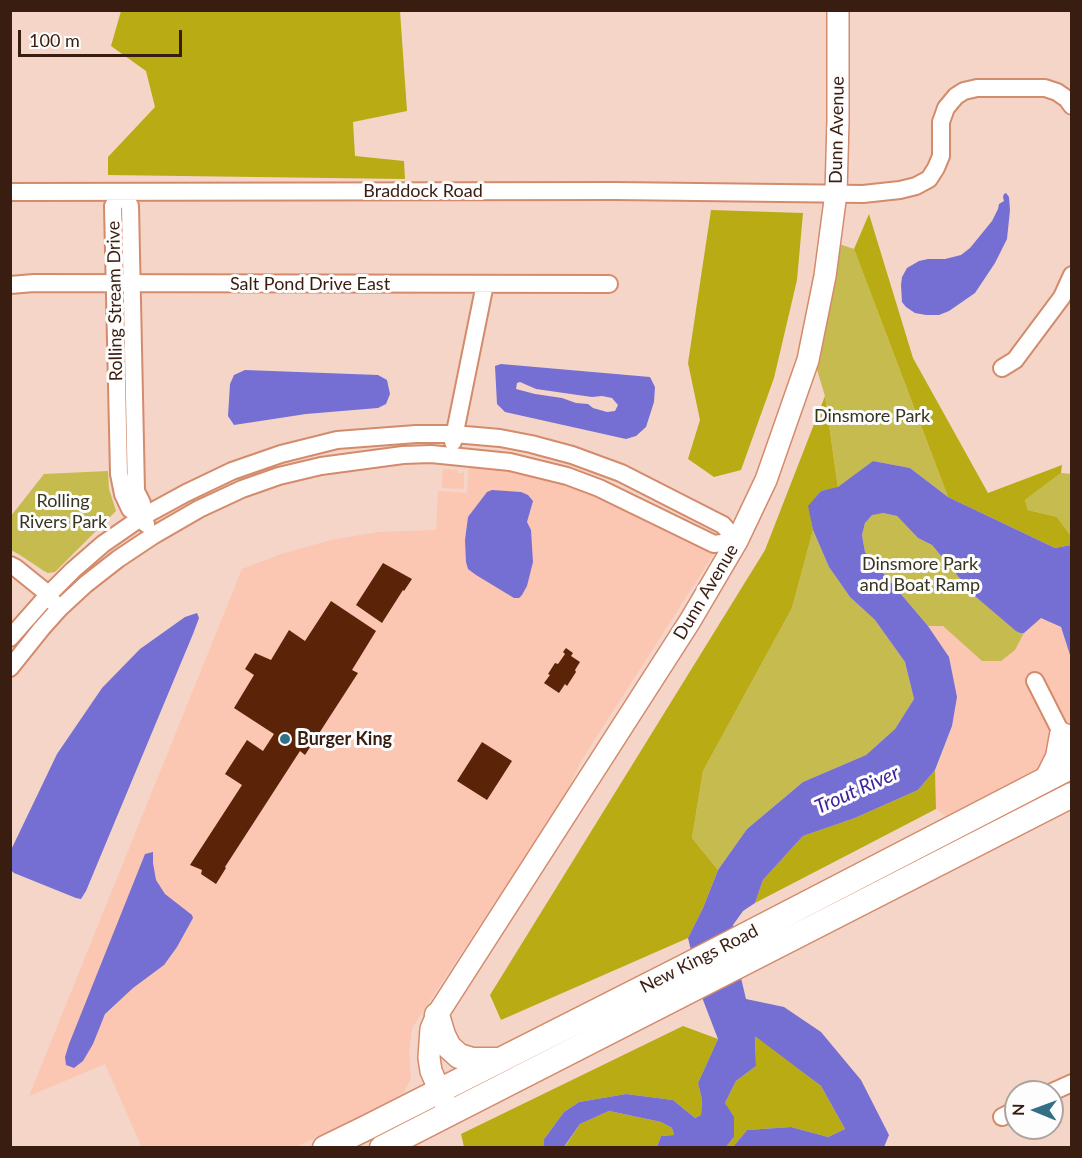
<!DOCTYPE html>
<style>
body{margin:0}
#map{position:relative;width:1082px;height:1158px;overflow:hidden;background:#f4d5c8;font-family:Lato,sans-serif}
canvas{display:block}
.frame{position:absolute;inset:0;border:12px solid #391d10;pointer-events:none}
.north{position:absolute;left:1004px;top:1080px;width:60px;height:60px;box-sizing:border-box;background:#fdfdfd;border:2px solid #afa39e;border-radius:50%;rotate:271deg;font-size:16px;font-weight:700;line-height:24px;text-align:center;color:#391d10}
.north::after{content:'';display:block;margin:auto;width:21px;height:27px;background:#327086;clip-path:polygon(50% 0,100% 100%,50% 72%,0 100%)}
.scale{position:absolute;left:18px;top:30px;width:164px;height:27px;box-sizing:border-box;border:3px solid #391d10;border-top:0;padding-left:8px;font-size:18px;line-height:21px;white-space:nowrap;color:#391d10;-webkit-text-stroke:4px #fdfdfd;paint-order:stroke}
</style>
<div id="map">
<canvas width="1082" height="1158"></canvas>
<div class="frame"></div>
<div class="north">N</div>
<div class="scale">100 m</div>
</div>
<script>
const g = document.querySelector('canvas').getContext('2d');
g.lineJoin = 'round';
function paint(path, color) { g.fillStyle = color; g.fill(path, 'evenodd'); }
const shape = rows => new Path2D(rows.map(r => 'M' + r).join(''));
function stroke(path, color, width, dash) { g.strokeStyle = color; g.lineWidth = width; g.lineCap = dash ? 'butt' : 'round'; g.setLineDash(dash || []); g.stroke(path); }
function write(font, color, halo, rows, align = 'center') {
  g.font = font + ' Lato,sans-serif'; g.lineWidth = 6; g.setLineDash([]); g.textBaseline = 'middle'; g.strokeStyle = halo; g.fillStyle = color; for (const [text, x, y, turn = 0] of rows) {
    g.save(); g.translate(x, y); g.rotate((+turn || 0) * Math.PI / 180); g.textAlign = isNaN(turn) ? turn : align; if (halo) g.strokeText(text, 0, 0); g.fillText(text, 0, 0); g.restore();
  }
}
paint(shape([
 [469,463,539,476,601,497,715,552,581,761,565,796,412,1028,409,1054,411,1079,404,1092,389,1104,296,1147,142,1148,105,1064,29,1096,242,569,281,554,331,540,378,532,436,530,438,491,467,493],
 [443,469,458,470,458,473,463,473,464,470,464,489,442,488],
 [1041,617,1061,628,1071,658,1071,729,1048,742,1046,765,947,817,936,809,935,770,952,726,949,657,928,626,943,626,982,661,1015,650,1024,633]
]), '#fbc7b2');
paint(shape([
 [839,244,854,249,948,497,910,468,873,461,838,488,825,396,815,363],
 [108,471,109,489,116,511,55,572,48,573,44,571,20,555,11,550,11,516,44,474],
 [1061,473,1071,474,1071,536,1057,517,1028,510,1025,500],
 [883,513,897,516,918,538,932,545,962,581,976,597,1020,633,1024,633,1015,650,1001,661,982,661,943,626,928,626,884,574,874,564,865,552,862,535,865,523,872,514],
 [813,530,829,567,850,597,875,620,905,662,914,699,895,729,866,755,803,782,747,829,718,870,692,838,703,771,792,608]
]), '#c5bb4e');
paint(shape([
 [121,11,400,11,407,111,353,122,355,156,404,161,405,179,108,175,108,157,155,107,146,71,111,46],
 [711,210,803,213,797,280,774,378,741,470,714,477,688,459,700,420,688,363],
 [869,214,913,358,988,493,1062,465,1061,473,1025,500,1028,510,1057,517,1071,536,1071,545,1055,548,948,497,854,249],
 [825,396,838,488,821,491,809,506,813,530,792,608,703,771,692,838,718,870,703,908,688,938,501,1020,490,995,765,550],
 [935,770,936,809,755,903,763,880,803,836,855,818,918,790],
 [683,1026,718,1039,698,1083,702,1100,701,1115,695,1118,673,1100,626,1094,579,1102,564,1112,544,1139,543,1147,464,1147,461,1134],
 [755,1035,821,1086,845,1129,828,1137,791,1127,747,1130,733,1147,726,1147,734,1137,725,1103,736,1081,756,1066],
 [609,1111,661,1122,672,1128,674,1135,661,1136,657,1147,564,1148,580,1124]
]), '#b8ab14');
paint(shape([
 [1006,193,1009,197,1010,210,1007,239,995,263,975,293,949,311,939,315,926,315,915,313,906,307,902,302,901,285,902,277,907,268,919,261,928,259,945,259,961,255,970,248,992,221,998,209,999,204,1004,201,1003,197,1004,194],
 [501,364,650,377,655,387,654,402,646,427,636,436,626,439,505,412,497,404,495,366],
 [520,382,536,389,592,397,602,396,612,398,618,405,615,411,607,412,593,408,588,404,576,403,562,398,535,394,516,389,517,383],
 [245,370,378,375,387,380,390,394,386,404,378,408,306,414,234,425,228,416,230,384,234,375],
 [873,461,910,468,948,497,1055,548,1071,545,1071,658,1061,627,1041,618,1024,633,1020,633,1016,631,976,597,962,581,932,545,918,538,897,516,883,513,872,515,865,523,862,535,865,552,874,564,884,574,928,626,949,657,957,697,952,726,935,770,918,790,855,818,803,836,763,880,755,903,743,911,733,925,741,978,746,999,784,1007,821,1032,861,1080,889,1135,884,1147,733,1147,747,1130,791,1127,828,1137,845,1129,821,1086,755,1036,756,1066,736,1081,725,1103,734,1117,734,1137,726,1147,657,1147,661,1136,674,1135,672,1128,661,1122,609,1111,580,1124,564,1147,543,1148,544,1139,564,1112,579,1102,626,1094,673,1100,695,1118,701,1115,702,1100,698,1083,718,1039,703,1000,688,938,703,908,718,870,747,829,803,782,866,755,895,729,914,699,905,662,875,620,850,597,829,567,813,530,808,506,821,491,838,487],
 [492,490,521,492,528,495,533,501,527,522,531,530,533,562,527,586,522,595,519,598,514,598,476,575,468,569,466,562,465,540,468,517,487,492],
 [197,613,199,618,193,634,86,891,81,899,76,898,14,873,11,870,11,850,57,754,102,688,140,649,185,617],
 [153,852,153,863,156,880,165,894,192,915,193,918,177,947,164,965,133,988,105,1014,93,1044,83,1061,74,1068,66,1065,65,1057,69,1044,145,854]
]), '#756fd4');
paint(shape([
 [383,563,412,579,404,591,403,590,382,623,356,605],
 [331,601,376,631,352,670,358,673,305,755,300,751,225,867,226,868,216,884,201,874,202,870,190,865,242,785,225,774,247,740,263,751,274,734,234,708,254,675,245,669,255,653,271,660,289,630,305,641],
 [566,648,573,653,571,656,580,662,575,670,576,672,567,686,565,684,559,693,544,683,550,675,548,674,555,663,558,664,565,654,563,652],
 [482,742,512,761,487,800,457,781]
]), '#5b2307');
const minor = shape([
 [10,192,615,191,863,194,900,190,916,186,929,179,936,168,941,156,941,122,946,108,956,96,964,91,977,88,1045,88,1057,92,1067,99,1072,106],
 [122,192,113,206,119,474,123,494,130,509,142,517,146,524],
 [122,192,130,206,136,491,142,503,142,517],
 [10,285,34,283,609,284],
 [1002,368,1015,360,1062,297,1072,275],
 [453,442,485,284],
 [10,565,16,568,42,589,55,604],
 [10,638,48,595,73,570,103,544,142,517,186,493,232,471,281,454,337,440,416,434,454,434,500,438,531,444,572,455,621,473,723,525,737,541],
 [10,668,42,628,59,609,86,584,118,559,154,535,199,509,242,489,279,476,321,466,403,455,431,454,510,462,567,476,599,488,714,544,737,541],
 [1035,681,1072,754],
 [1052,1092,1072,1083],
 [1002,1117,1016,1110]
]);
const major = shape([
 [446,1105,431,1071,429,1058,431,1029,437,1015,690,621,737,541,766,480,808,360,825,276,836,193,838,121,838,10]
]);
const highway = shape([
 [1047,779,1058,757,1062,735,1072,739],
 [437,1015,443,1035,449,1047,459,1056,472,1060,500,1060],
 [325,1148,366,1128,684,967,1072,766],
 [382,1148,1072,795]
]);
stroke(minor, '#d48b6c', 20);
stroke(major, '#d48b6c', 24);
stroke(highway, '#d48b6c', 27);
stroke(minor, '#fff', 16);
stroke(major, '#fff', 21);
stroke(highway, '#fff', 24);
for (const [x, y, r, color] of [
 [285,739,6,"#327086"]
]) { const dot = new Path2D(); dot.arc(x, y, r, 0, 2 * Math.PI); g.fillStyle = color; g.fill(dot); stroke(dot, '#fdfdfd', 2); }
write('18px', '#391d10', '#fdfdfd', [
 ["Dunn Avenue",837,130,-89],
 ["Braddock Road",423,191],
 ["Salt Pond Drive East",310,284],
 ["Rolling Stream Drive",115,301,-91],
 ["Dunn Avenue",706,592,-59],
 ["New Kings Road",699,959,-27]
]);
write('18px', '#37351f', '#fdfdfd', [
 ["Dinsmore Park",872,416],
 ["Rolling",63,501],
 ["Rivers Park",63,522],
 ["Dinsmore Park",920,564],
 ["and Boat Ramp",920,585]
]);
write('bold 18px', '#391d10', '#fdfdfd', [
 ["Burger King",297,739]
], 'left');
write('italic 20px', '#3d229b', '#fdfdfd', [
 ["Trout River",857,790,-24]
]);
</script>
